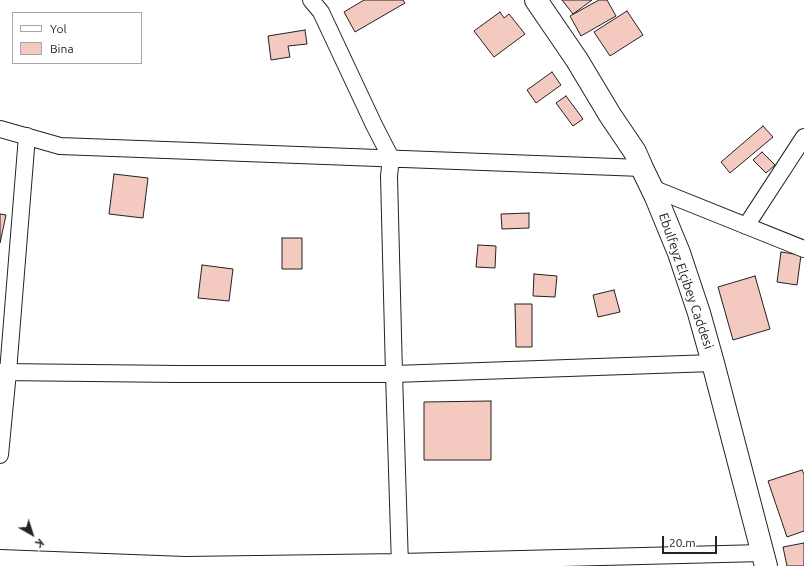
<!DOCTYPE html>
<meta charset="utf-8">
<style>
body{margin:0}
#map{position:relative;width:804px;height:566px;overflow:hidden;background:#fff;font-family:Ubuntu,sans-serif}
canvas{display:block}
.legend{position:absolute;left:12px;top:12px;width:130px;height:52px;box-sizing:border-box;background:#fff;border:1px solid #a7a7a7;margin:0;padding:5px 7px;list-style:none;font-size:12px;color:#222}
.legend li{display:flex;align-items:center;gap:8px;height:20px}
.legend b{width:20px;border:1px solid #a7a7a7}
.north{position:absolute;left:12px;top:514px;width:40px;height:40px;-webkit-text-stroke:3px #fff;paint-order:stroke;rotate:141deg;font-size:11px;font-weight:700;line-height:16px;text-align:center;color:#222}
.north::after{content:'';display:block;margin:auto;width:14px;height:18px;background:#222;clip-path:polygon(50% 0,100% 100%,50% 72%,0 100%)}
.scale{position:absolute;left:662px;top:536px;width:55px;height:18px;box-sizing:border-box;border:2px solid #222;border-top:0;padding-left:5px;font-size:12px;line-height:14px;white-space:nowrap;color:#222;-webkit-text-stroke:3px #fff;paint-order:stroke}
</style>
<div id="map">
<canvas width="804" height="566"></canvas>
<ul class="legend">
<li><b style="height:5px;background:#fff"></b>Yol</li>
<li><b style="height:11px;background:#f3c9c0"></b>Bina</li>
</ul>
<div class="north">K</div>
<div class="scale">20 m</div>
</div>
<script>
const g = document.querySelector('canvas').getContext('2d');
g.lineJoin = 'round';
function paint(path, color) { g.fillStyle = color; g.fill(path, 'evenodd'); }
const shape = rows => new Path2D(rows.map(r => 'M' + r).join(''));
function stroke(path, color, width, dash) { g.strokeStyle = color; g.lineWidth = width; g.lineCap = dash ? 'butt' : 'round'; g.setLineDash(dash || []); g.stroke(path); }
function write(font, color, halo, rows, align = 'center') {
  g.font = font + ' Ubuntu,sans-serif'; g.lineWidth = 3; g.setLineDash([]); g.textBaseline = 'middle'; g.strokeStyle = halo; g.fillStyle = color; for (const [text, x, y, turn = 0] of rows) {
    g.save(); g.translate(x, y); g.rotate((+turn || 0) * Math.PI / 180); g.textAlign = isNaN(turn) ? turn : align; if (halo) g.strokeText(text, 0, 0); g.fillText(text, 0, 0); g.restore();
  }
}
const building = shape([
 [364,0,403,0,405,3,355,32,344,12,364,0],
 [562,0,592,0,573,14,562,0],
 [599,0,607,0,616,16,581,36,570,16,599,0],
 [627,11,643,35,610,56,594,32,627,11],
 [500,12,504,18,509,14,525,34,494,57,474,31,500,12],
 [305,30,307,44,288,46,290,57,271,60,268,36,305,30],
 [552,72,561,85,536,103,527,90,552,72],
 [566,96,583,119,573,126,556,103,566,96],
 [763,126,773,137,730,173,721,162,763,126],
 [762,152,775,165,766,173,753,160,762,152],
 [114,174,148,178,143,218,109,214,114,174],
 [529,213,529,228,502,229,501,214,529,213],
 [0,214,6,215,0,243,0,214],
 [282,238,302,238,302,269,282,269,282,238],
 [478,245,496,246,495,268,476,267,478,245],
 [781,252,801,255,797,285,777,282,781,252],
 [202,265,233,269,229,301,198,298,202,265],
 [534,274,557,276,555,297,533,296,534,274],
 [755,276,770,329,733,340,718,287,755,276],
 [614,290,620,312,598,317,593,295,614,290],
 [515,304,532,304,532,347,516,347,515,304],
 [491,401,491,460,424,460,424,402,491,401],
 [802,470,804,474,804,531,787,537,768,481,802,470],
 [804,543,804,566,787,566,783,547,804,543]
]);
paint(building, '#f3c9c0');
stroke(building, '#222', 1);
const street = shape([
 [311,0,321,12,374,125,391,158,389,176,394,374,400,566],
 [0,129,60,146,642,168],
 [652,188,804,249],
 [746,226,804,137],
 [0,372,180,374,394,374,713,363],
 [0,455,8,372,27,136],
 [0,558,185,565,400,562,763,553]
]);
const secondary = shape([
 [536,0,577,60,610,115,635,152,642,168,656,197,679,253,699,313,713,363,766,566]
]);
stroke(street, '#222', 18);
stroke(secondary, '#222', 24);
stroke(street, '#fff', 16);
stroke(secondary, '#fff', 22);
write('13px', '#222', '#fff', [
 ["Ebulfeyz Elçibey Caddesi",686,281,71]
]);
</script>
